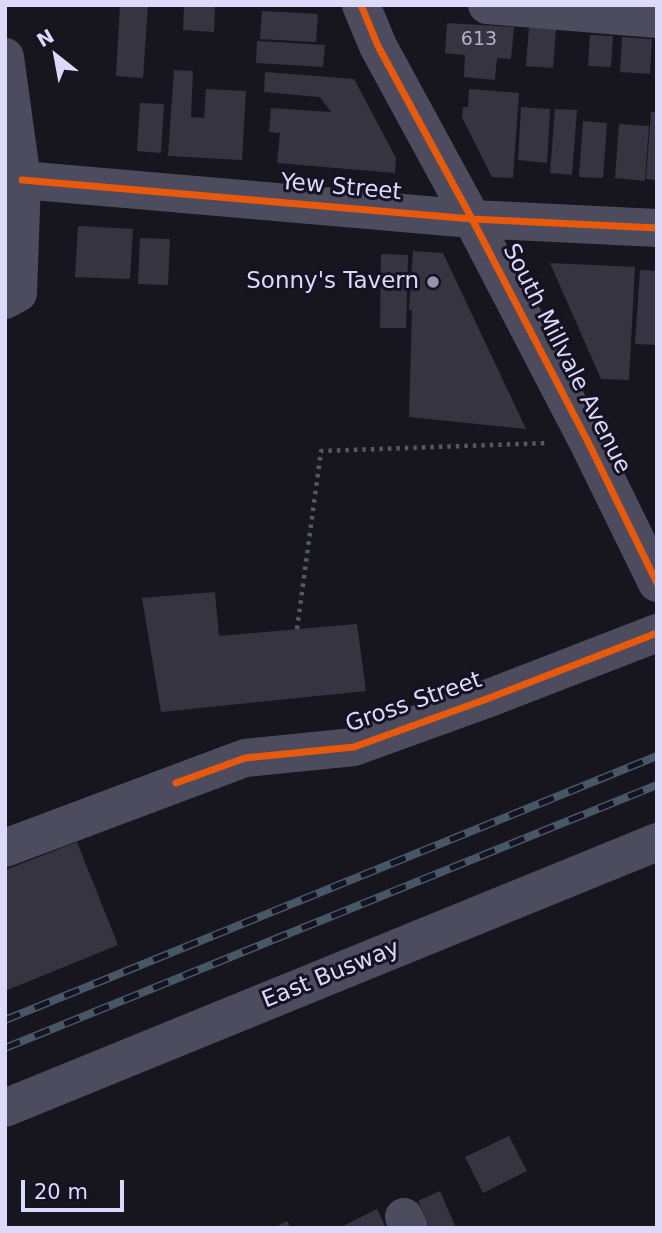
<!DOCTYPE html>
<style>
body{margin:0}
#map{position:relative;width:662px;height:1233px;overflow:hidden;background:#17161f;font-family:"DejaVu Sans",sans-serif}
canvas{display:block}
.frame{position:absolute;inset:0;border:7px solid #dcd9fa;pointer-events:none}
.north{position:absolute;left:21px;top:21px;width:70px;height:70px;-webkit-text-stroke:5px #141223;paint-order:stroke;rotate:329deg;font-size:19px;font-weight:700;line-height:28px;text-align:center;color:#dcd9fa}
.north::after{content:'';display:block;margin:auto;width:24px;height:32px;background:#dcd9fa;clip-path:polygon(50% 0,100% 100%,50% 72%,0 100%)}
.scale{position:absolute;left:21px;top:1180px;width:103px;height:32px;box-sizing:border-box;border:4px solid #dcd9fa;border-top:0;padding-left:9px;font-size:21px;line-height:24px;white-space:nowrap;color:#dcd9fa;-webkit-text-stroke:5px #141223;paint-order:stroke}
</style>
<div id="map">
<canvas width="662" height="1233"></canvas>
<div class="frame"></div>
<div class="north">N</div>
<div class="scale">20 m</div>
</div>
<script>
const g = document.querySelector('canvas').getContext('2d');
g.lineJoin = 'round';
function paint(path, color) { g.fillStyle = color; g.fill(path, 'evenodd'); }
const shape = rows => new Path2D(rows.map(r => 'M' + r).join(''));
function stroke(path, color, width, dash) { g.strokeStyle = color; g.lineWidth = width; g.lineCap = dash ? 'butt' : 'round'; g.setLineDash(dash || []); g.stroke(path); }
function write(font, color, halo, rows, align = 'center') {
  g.font = font + ' "DejaVu Sans",sans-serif'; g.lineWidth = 6; g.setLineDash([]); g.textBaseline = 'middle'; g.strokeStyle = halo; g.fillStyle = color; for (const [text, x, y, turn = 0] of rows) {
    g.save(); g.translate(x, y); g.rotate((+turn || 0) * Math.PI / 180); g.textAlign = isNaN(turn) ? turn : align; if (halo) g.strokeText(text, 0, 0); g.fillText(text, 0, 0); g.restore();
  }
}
paint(shape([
 [120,5,148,5,143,78,116,76],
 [184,5,215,5,214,32,183,30],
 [262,11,318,14,316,42,260,39],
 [447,23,514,27,511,59,497,58,495,80,464,77,465,55,445,53],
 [529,27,556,29,553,68,526,66],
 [590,35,613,36,611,67,588,66],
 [622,37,652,39,650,74,620,72],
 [257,41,325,45,323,67,256,63],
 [174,70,193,71,191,117,204,118,206,89,246,91,242,160,168,156],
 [265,72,354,79,396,158,395,173,277,163,280,133,269,132,271,108,331,112,320,97,264,92],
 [469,89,519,93,513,178,492,177,462,117,463,107,468,107],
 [140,103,164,104,161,153,137,151],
 [521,107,550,109,547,163,518,160],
 [555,109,577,110,572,175,550,173],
 [651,112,657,112,657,180,646,179],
 [583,121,607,123,603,178,579,177],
 [619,124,649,126,645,181,615,178],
 [78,226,133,229,130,279,75,277],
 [140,238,170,239,168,285,138,284],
 [413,251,443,253,526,429,409,417,412,310,409,310],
 [381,254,408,255,406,328,380,328],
 [550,263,635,267,629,380,601,379],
 [640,270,657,271,657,345,635,344],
 [215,592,219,636,357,624,366,691,161,712,142,598],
 [77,842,118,945,5,991,5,870],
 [509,1136,527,1171,483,1193,465,1157],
 [440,1191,456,1228,430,1228,418,1201],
 [377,1209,386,1228,339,1228],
 [287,1221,291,1228,273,1228]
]), '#363441');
stroke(shape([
 [297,629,321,451,549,443]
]), '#4f5b66', 4.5, [3.5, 5]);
stroke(shape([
 [361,5,378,46,472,219,588,442,657,583],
 [487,5,657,19],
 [5,57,22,180,18,293,5,300],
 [22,180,472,219,657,228],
 [5,848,245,758,354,747,484,700,657,633],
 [5,1108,657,842],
 [404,1217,409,1228]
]), '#4d4c5e', 38);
const rail = shape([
 [5,1020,657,756],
 [5,1048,657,785]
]);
stroke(rail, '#475765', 8);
stroke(rail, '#141223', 5, [16]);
stroke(shape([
 [361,5,378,46,472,219,588,442,657,583],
 [22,180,472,219,657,228],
 [176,783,245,758,354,747,484,700,657,633]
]), '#e8590c', 7);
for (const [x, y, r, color] of [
 [433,282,7,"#9795ad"]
]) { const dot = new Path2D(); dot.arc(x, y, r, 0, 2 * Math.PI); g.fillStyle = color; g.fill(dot); stroke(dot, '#141223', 2.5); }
write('19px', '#b2b0cc', null, [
 ["613",479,40]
]);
write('23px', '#dcd9fa', '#141223', [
 ["Yew Street",341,188,5],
 ["South Millvale Avenue",566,359,63],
 ["Gross Street",414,703,-19],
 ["East Busway",331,975,-22]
]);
write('23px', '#dcd9fa', '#141223', [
 ["Sonny's Tavern",419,282]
], 'right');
</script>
